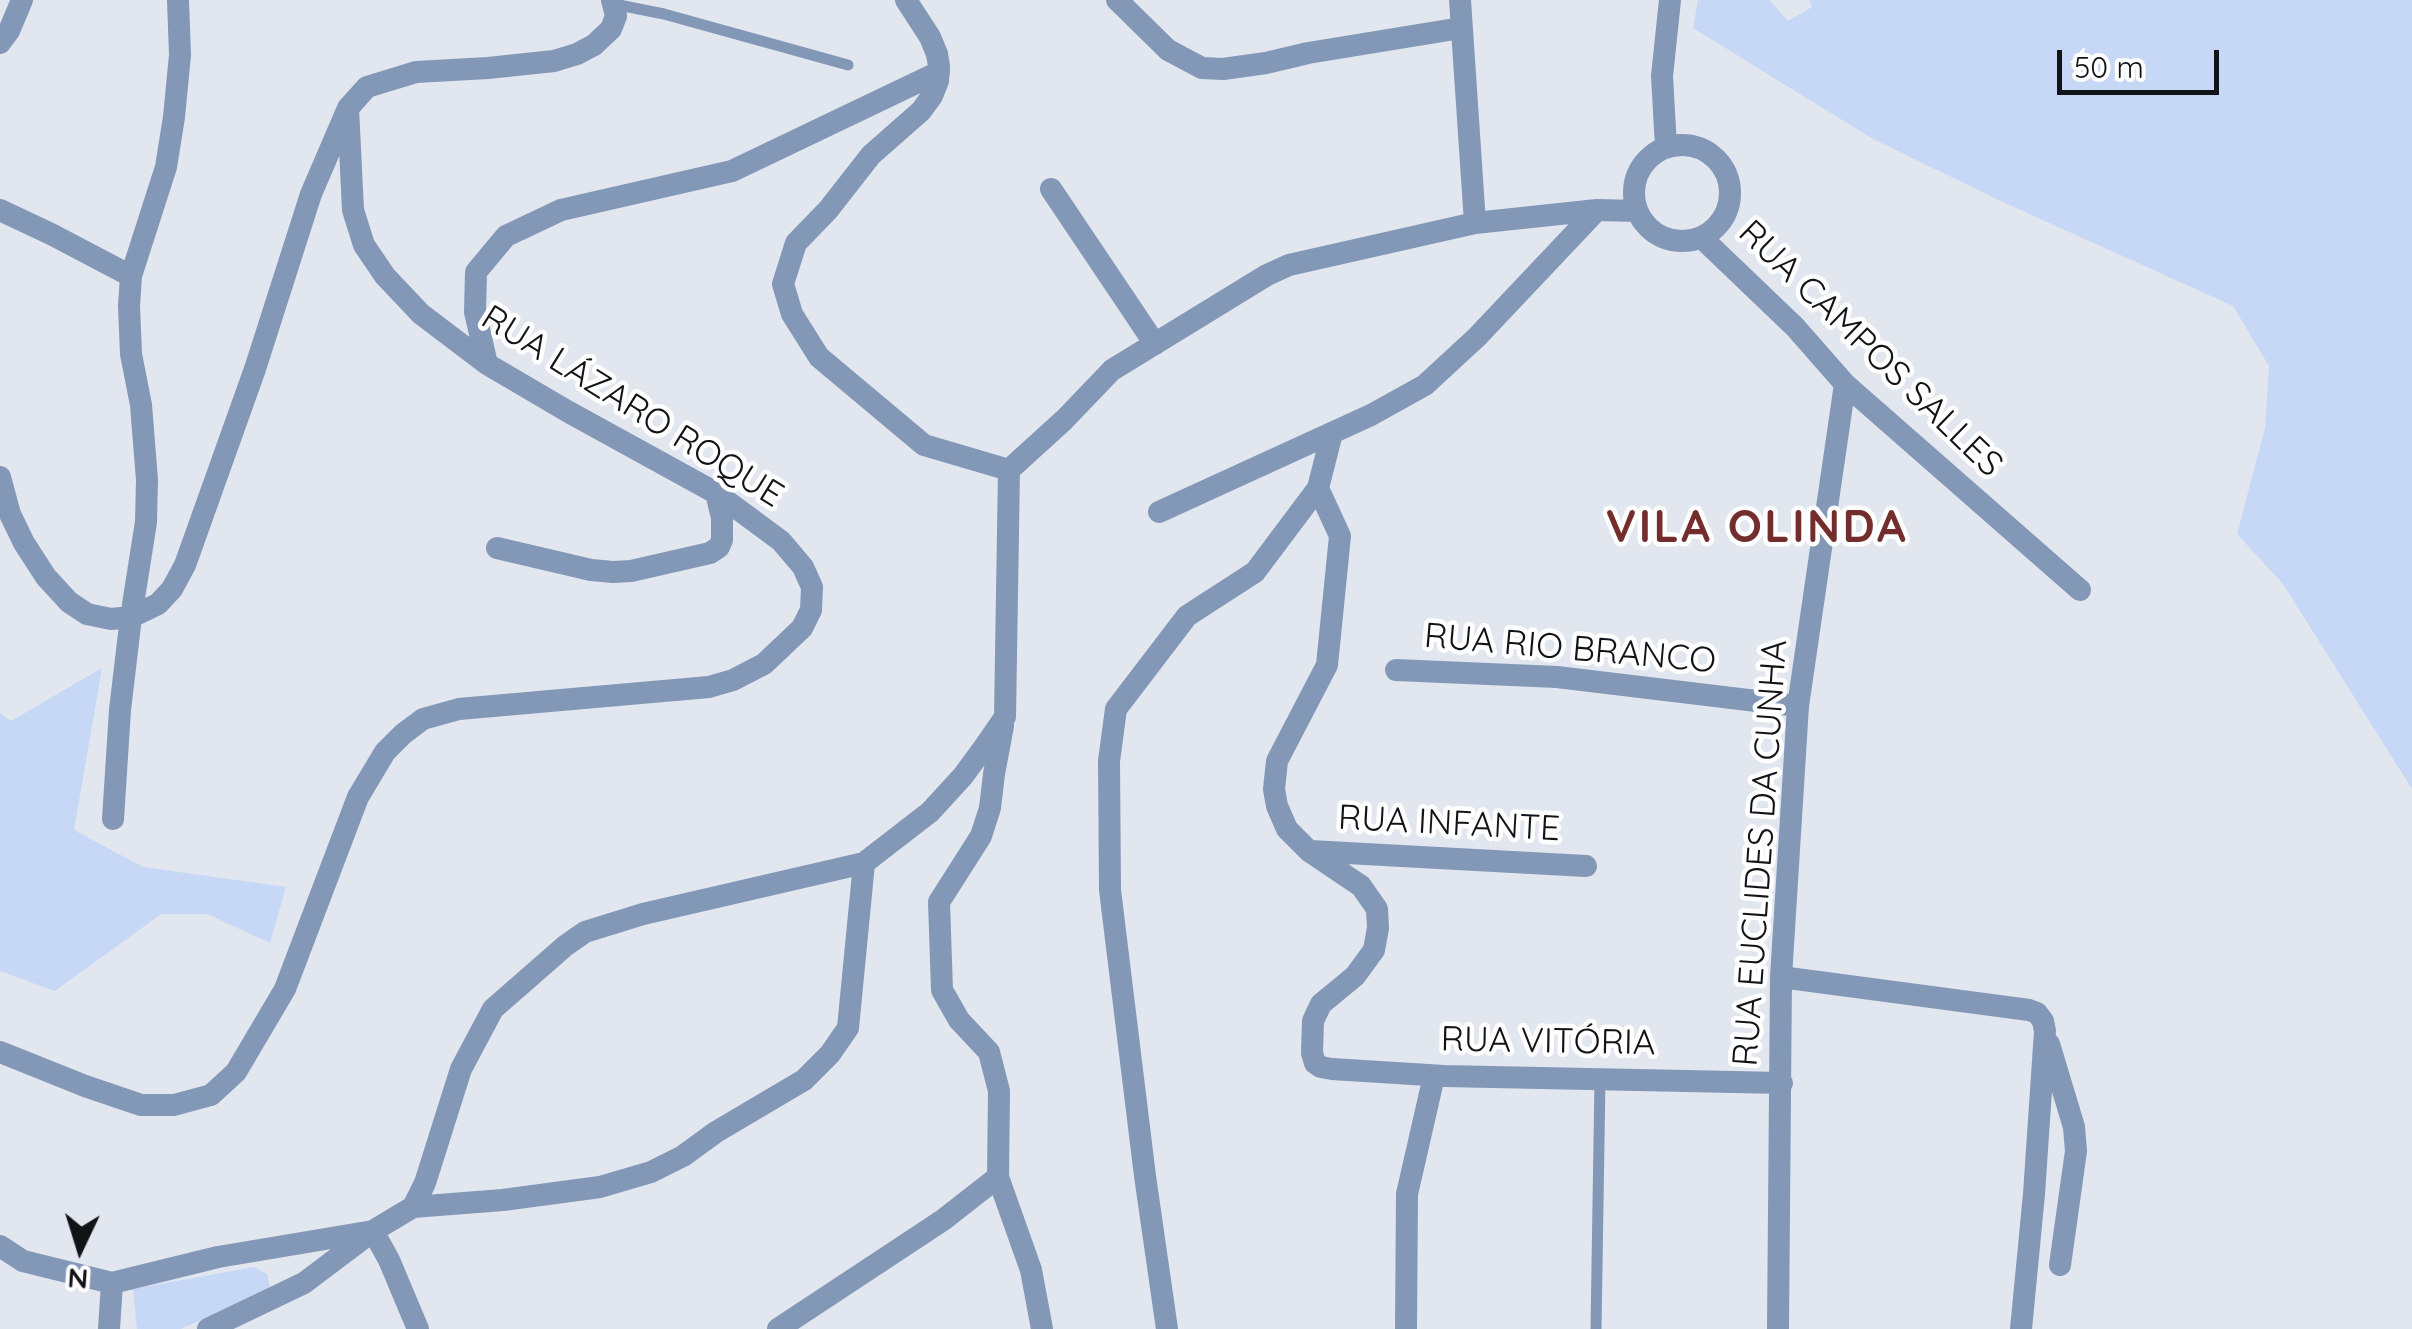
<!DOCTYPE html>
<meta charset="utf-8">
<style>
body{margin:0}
#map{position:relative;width:2412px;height:1329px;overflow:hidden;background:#e1e6ef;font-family:Quicksand,sans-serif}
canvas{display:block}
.north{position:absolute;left:30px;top:1199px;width:100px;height:100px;-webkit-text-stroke:8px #fff;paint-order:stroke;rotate:184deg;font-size:28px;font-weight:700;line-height:40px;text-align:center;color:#111316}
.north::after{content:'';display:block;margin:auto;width:35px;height:45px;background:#111316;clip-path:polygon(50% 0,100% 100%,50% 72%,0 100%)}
.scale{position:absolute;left:2057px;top:50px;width:162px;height:45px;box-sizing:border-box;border:5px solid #111316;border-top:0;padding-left:12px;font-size:30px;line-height:35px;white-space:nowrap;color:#111316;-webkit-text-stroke:8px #fff;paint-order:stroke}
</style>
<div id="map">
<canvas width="2412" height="1329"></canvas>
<div class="north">N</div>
<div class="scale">50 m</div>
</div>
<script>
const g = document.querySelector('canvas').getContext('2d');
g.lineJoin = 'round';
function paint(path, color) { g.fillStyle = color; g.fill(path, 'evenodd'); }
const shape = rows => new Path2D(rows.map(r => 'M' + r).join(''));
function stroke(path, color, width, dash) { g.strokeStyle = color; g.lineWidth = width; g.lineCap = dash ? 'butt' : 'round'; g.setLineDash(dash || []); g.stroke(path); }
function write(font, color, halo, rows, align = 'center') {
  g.font = font + ' Quicksand,sans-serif'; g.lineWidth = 9; g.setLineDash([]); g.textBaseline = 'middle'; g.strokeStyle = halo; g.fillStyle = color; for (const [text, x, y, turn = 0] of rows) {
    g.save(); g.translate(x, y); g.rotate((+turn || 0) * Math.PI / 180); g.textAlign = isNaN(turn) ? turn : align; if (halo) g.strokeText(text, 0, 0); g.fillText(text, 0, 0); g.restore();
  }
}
paint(shape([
 [1698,0,1769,0,1788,21,1812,7,1809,0,2412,0,2412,789,2283,584,2237,534,2265,428,2269,366,2233,306,2003,202,1873,139,1693,28],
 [102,668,74,830,143,867,286,887,270,943,207,914,161,914,55,991,0,971,0,713,11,721],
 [254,1267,267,1274,270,1289,181,1329,137,1329,133,1289]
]), '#c6d8f6');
stroke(shape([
 [614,4,664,14,848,65],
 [1596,1329,1600,1078]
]), '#8397b7', 11);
stroke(shape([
 [1117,0,1168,50,1202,68,1223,69,1266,63,1308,53,1461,28],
 [1460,0,1475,223],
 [0,43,9,31,22,0],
 '1634 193a48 48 0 1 1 96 0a48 48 0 1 1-96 0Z',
 [1666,147,1662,76,1670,0],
 [1051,189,1155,344],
 [0,210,51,234,131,276],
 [1701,237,1795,327,1845,384,2080,590],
 [487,364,475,312,476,272,506,236,561,210,732,171,939,72],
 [1332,433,1318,488,1340,536,1327,665,1277,761,1274,789,1277,806,1287,829,1309,851,1361,886,1377,909,1378,928,1374,950,1355,976,1321,1004,1313,1021,1312,1053,1315,1063,1321,1067,1332,1069,1444,1076,1782,1083],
 [1009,470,1064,420,1112,370,1267,275,1289,265,1475,223,1597,210,1637,211],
 [0,477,10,514,24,543,46,577,69,602,87,614,111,619,131,617,158,604,172,589,185,565,255,369,311,194,348,108,367,87,416,72,488,68,554,61,577,54,594,45,611,29,616,16,612,0],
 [1159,512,1371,415,1425,385,1477,337,1597,210],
 [497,548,591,570,613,572,631,571,710,553,719,547,722,540,722,518,716,493],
 [1396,670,1557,677,1798,706],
 [1003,726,994,774,990,808,981,836,939,902,942,990,959,1020,989,1052,999,1091,998,1177,1031,1270,1042,1329],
 [113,819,120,710,131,617,146,522,147,480,141,405,131,354,129,306,131,276,166,167,174,117,180,55,178,0],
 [1310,851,1586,866],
 [1781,977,2029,1010,2037,1013,2043,1021,2045,1031,2034,1194,2021,1329],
 [2049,1044,2074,1127,2076,1151,2060,1265],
 [0,1052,85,1086,141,1105,174,1105,211,1095,236,1072,285,989,358,797,385,752,403,734,423,719,459,709,709,687,733,680,764,664,802,628,811,610,812,587,803,567,781,541,716,493,567,411,487,364,421,314,385,276,364,245,353,210,348,108],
 [413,1207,503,1200,600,1187,651,1172,683,1156,716,1132,804,1080,830,1054,848,1028,864,863],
 [0,1246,23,1261,112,1283,218,1257,373,1231,413,1207,425,1183,461,1069,493,1009,565,946,585,932,643,914,864,863,930,812,963,776,985,746,1005,717,1009,470,924,445,819,357,792,314,783,284,796,243,828,210,871,155,921,111,932,96,938,81,939,66,937,54,930,37,906,0],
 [109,1329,112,1283],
 [208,1329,304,1283,373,1231,389,1260,418,1329],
 [778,1329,943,1220,998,1177],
 [1167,1329,1145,1176,1110,890,1109,761,1116,709,1187,616,1255,572,1318,488],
 [1406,1329,1407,1194,1434,1076],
 [1778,1329,1781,977,1798,706,1845,384]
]), '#8397b7', 22);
write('35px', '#111316', '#fff', [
 ["RUA CAMPOS SALLES",1870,349,44],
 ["RUA LÁZARO ROQUE",632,407,32],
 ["RUA RIO BRANCO",1570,649,5],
 ["RUA INFANTE",1449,824,3],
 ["RUA EUCLIDES DA CUNHA",1761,853,-86],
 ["RUA VITÓRIA",1548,1042,1]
]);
g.letterSpacing = '2.5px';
write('bold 45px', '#742d2d', '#fff', [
 ["VILA OLINDA",1757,528]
]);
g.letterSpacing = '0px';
</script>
